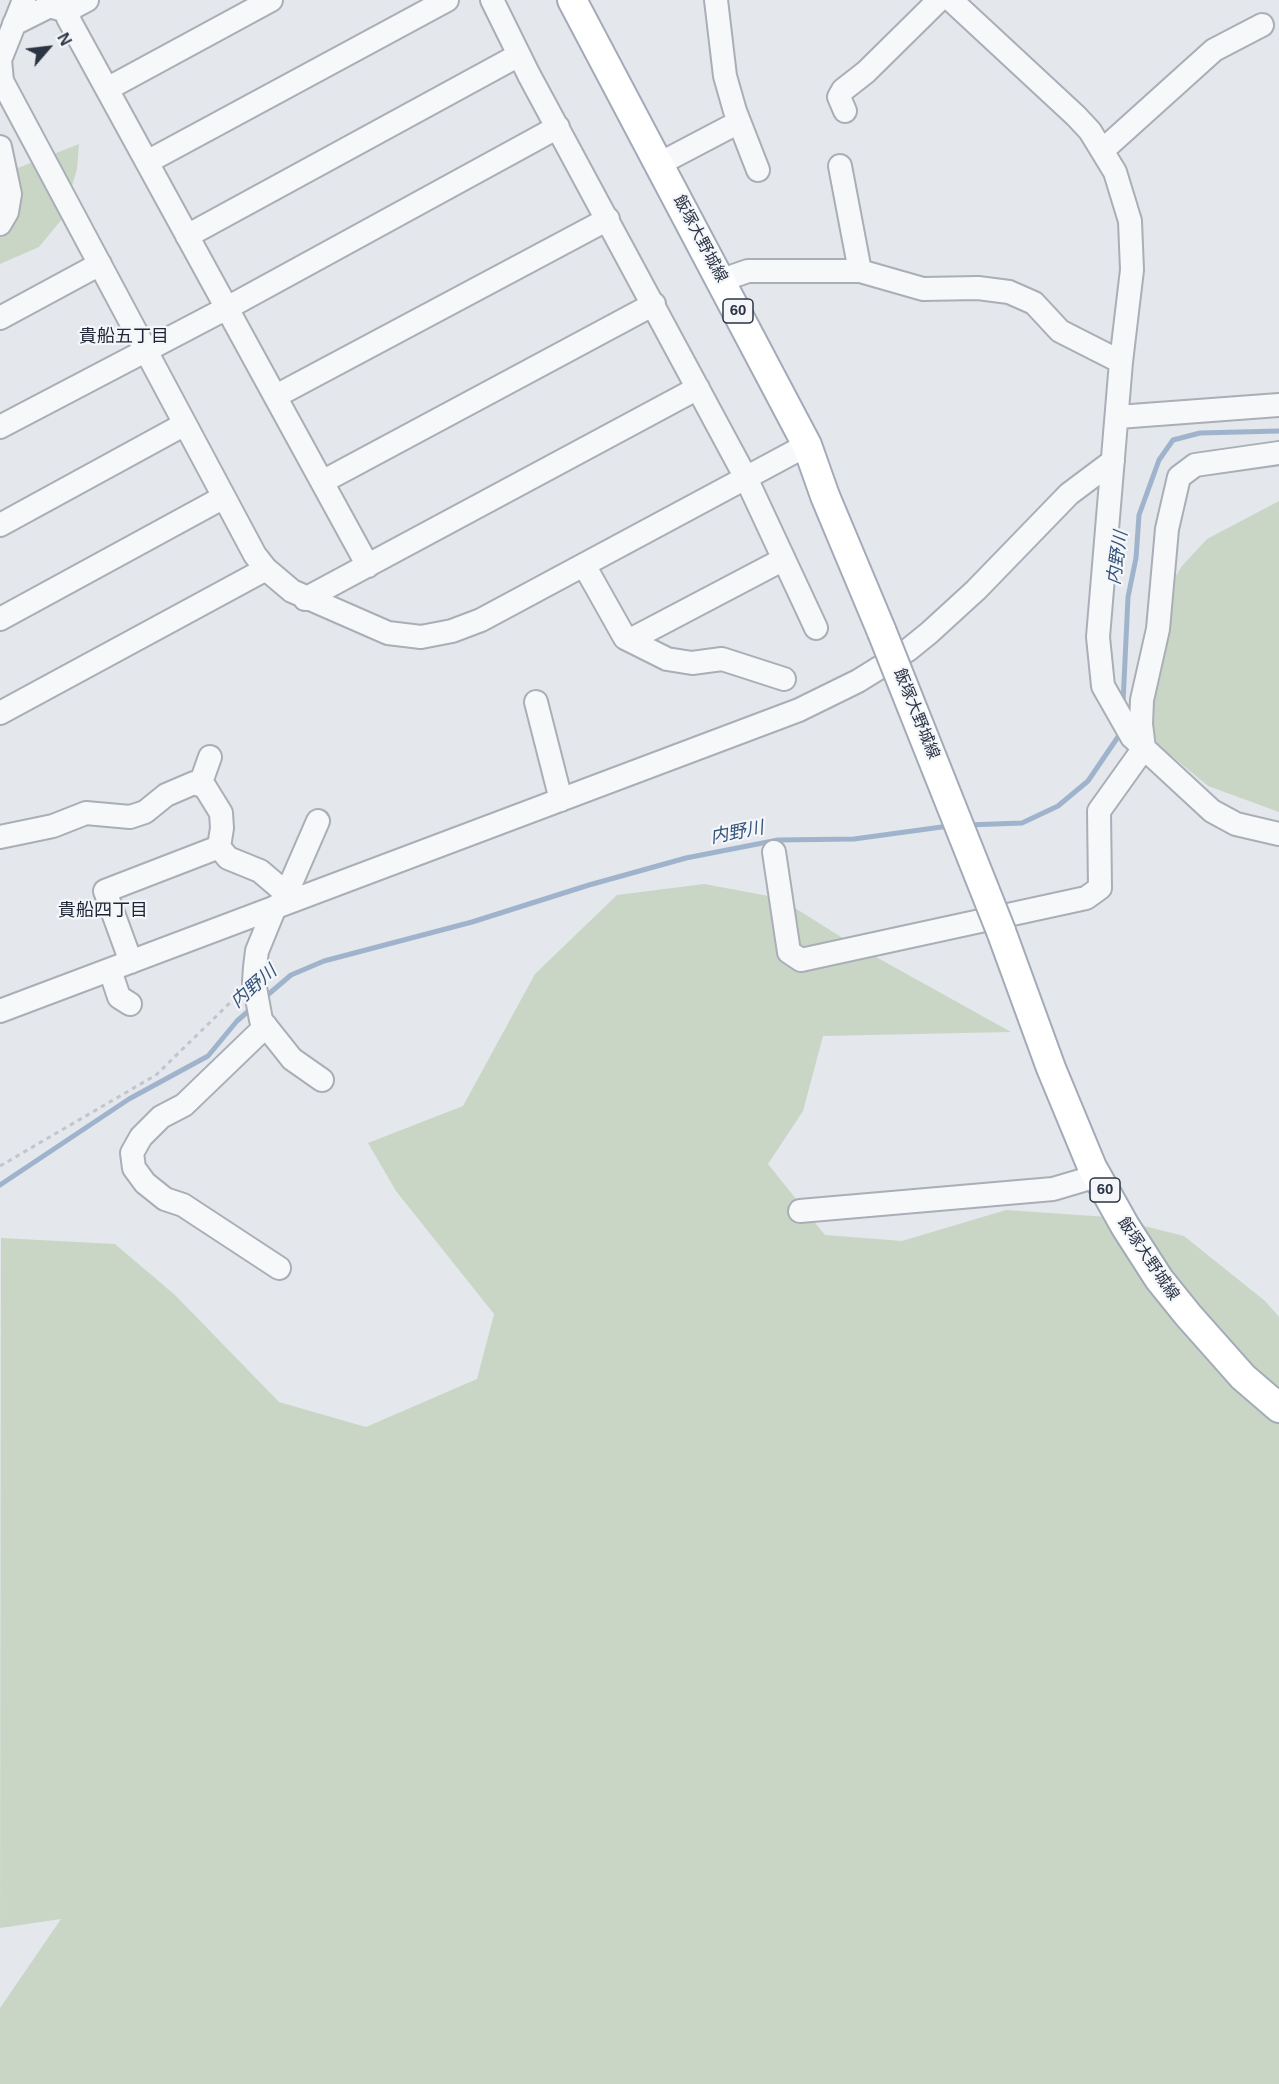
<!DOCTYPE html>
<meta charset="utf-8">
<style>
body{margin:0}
#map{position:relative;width:1279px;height:2084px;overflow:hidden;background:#e4e7ec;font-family:Helvetica,sans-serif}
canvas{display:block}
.north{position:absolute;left:18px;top:18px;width:60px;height:60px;-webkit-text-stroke:4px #f4f6f9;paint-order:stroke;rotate:62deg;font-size:16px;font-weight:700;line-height:24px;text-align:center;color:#2b3445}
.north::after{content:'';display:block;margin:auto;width:21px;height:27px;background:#2b3445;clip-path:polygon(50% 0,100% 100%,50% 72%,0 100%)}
</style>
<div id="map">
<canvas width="1279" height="2084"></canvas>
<div class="north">N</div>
</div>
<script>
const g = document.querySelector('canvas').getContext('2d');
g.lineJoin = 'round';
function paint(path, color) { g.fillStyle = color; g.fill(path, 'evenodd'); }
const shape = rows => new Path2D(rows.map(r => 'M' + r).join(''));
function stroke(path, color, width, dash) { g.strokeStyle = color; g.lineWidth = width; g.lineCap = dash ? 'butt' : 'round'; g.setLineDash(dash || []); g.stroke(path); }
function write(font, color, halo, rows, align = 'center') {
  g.font = font + ' Helvetica,"Noto Sans JP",sans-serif'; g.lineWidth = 4.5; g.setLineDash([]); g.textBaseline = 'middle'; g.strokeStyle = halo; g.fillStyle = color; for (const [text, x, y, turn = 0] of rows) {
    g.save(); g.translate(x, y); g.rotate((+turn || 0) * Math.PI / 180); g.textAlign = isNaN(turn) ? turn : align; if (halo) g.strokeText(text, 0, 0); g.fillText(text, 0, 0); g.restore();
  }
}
paint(shape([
 [79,144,77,169,62,219,39,247,0,264,0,175],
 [1279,501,1279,812,1208,786,1157,744,1150,708,1156,669,1170,628,1166,612,1167,590,1182,566,1207,539],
 [704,884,779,898,849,942,1011,1032,823,1036,803,1111,768,1164,825,1235,902,1241,1006,1210,1108,1217,1184,1236,1265,1301,1279,1317,1279,2084,0,2084,0,2008,61,1919,0,1928,1,1238,115,1244,175,1295,279,1402,366,1427,477,1379,494,1314,396,1191,368,1143,463,1106,535,974,617,895]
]), '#c9d6c5');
stroke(shape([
 [1123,703,1128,597,1136,558,1139,515,1159,460,1173,440,1200,433,1279,431],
 [967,825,1022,823,1058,806,1088,781,1122,731],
 [264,998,291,975,324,961,472,922,589,885,686,858,778,840,854,839,949,826],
 [0,1185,129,1099,208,1056,237,1021,252,1008]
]), '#9fb4cc', 5);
const minor = shape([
 [24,0,0,60,2,81,255,555,266,569,292,591,388,633,421,637,452,631,481,620,807,445],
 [87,0,72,8,68,18,368,566],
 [492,0,529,75,746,478,816,628],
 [716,0,725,76,735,111,758,170],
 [951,0,1076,116,1090,131,1115,172,1130,221,1132,270,1121,362,1098,637,1103,686,1132,737,1212,811,1236,824,1279,834],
 [14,24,50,6,69,12],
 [107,89,271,0],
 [845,111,839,97,843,90,866,72,939,0],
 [0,147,10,194,7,212,0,224],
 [1103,150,1214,50,1262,25],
 [147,162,447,0],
 [659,164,739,122],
 [187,236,519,55],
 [860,271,923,289,978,288,1009,292,1034,303,1060,331,1121,362],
 [722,280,748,271,860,271,840,166],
 [0,318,100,264],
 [276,396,608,219],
 [1118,417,1279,405],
 [0,427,227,308,558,127],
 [322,482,654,304],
 [0,525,185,424],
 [584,565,625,638,667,659,692,663,722,659,784,679],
 [305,599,698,388],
 [0,619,224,497],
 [630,640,784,559],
 [536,702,561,800],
 [0,713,266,569],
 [200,785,210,757],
 [0,837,53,826,86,813,130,817,145,812,166,795,194,783,205,787,221,813,222,828,219,847,228,858,260,871,280,888,289,902],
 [774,852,789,952,801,960,1086,898,1100,888,1099,811,1144,748,1141,724,1142,700,1158,629,1167,529,1179,477,1195,465,1279,453],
 [280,888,291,883,318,821],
 [275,907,257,951,255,967,254,982,261,1020,292,1059,322,1080],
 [131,962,105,891,219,847],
 [110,970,119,997,130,1004],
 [0,1011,799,710,858,681,908,650,929,633,976,590,1069,494,1113,461],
 [266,1026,184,1105,161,1117,141,1137,132,1153,134,1168,145,1183,165,1199,183,1205,279,1268],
 [800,1211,1053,1189,1097,1176]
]);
const major = shape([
 [572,0,807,445,825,496,882,632],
 [1001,931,1051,1068,1092,1167,1125,1226,1159,1279,1188,1315,1243,1377,1279,1408]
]);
stroke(minor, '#a9aeb7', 26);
stroke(major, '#a3abb8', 32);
stroke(shape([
 [0,1166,156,1075,237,996]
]), '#c2c5cb', 3, [4.5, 4.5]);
stroke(minor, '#f7f8fa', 22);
stroke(major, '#fff', 28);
const majorBridge = shape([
 [882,632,1001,931]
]);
stroke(majorBridge, '#a3abb8', 32, []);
stroke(majorBridge, '#fff', 28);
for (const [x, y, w] of [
 [738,311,30],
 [1105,1190,30]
]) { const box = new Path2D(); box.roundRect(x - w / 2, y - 12, w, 24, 4.5); g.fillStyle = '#f4f6f9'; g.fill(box); stroke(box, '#2b3445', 1.5); }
write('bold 15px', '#2b3445', null, [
 ["60",738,311],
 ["60",1105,1190]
]);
write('16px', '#2b3445', '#f4f6f9', [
 ["飯塚大野城線",700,239,62],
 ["飯塚大野城線",916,714,68],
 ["飯塚大野城線",1148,1259,56]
]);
write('18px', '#1d2536', '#f4f6f9', [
 ["貴船五丁目",124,337],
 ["貴船四丁目",103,911]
]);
write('italic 18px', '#34527a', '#f4f6f9', [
 ["内野川",1118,558,-82],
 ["内野川",737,833,-11],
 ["内野川",254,987,-41]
]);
</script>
